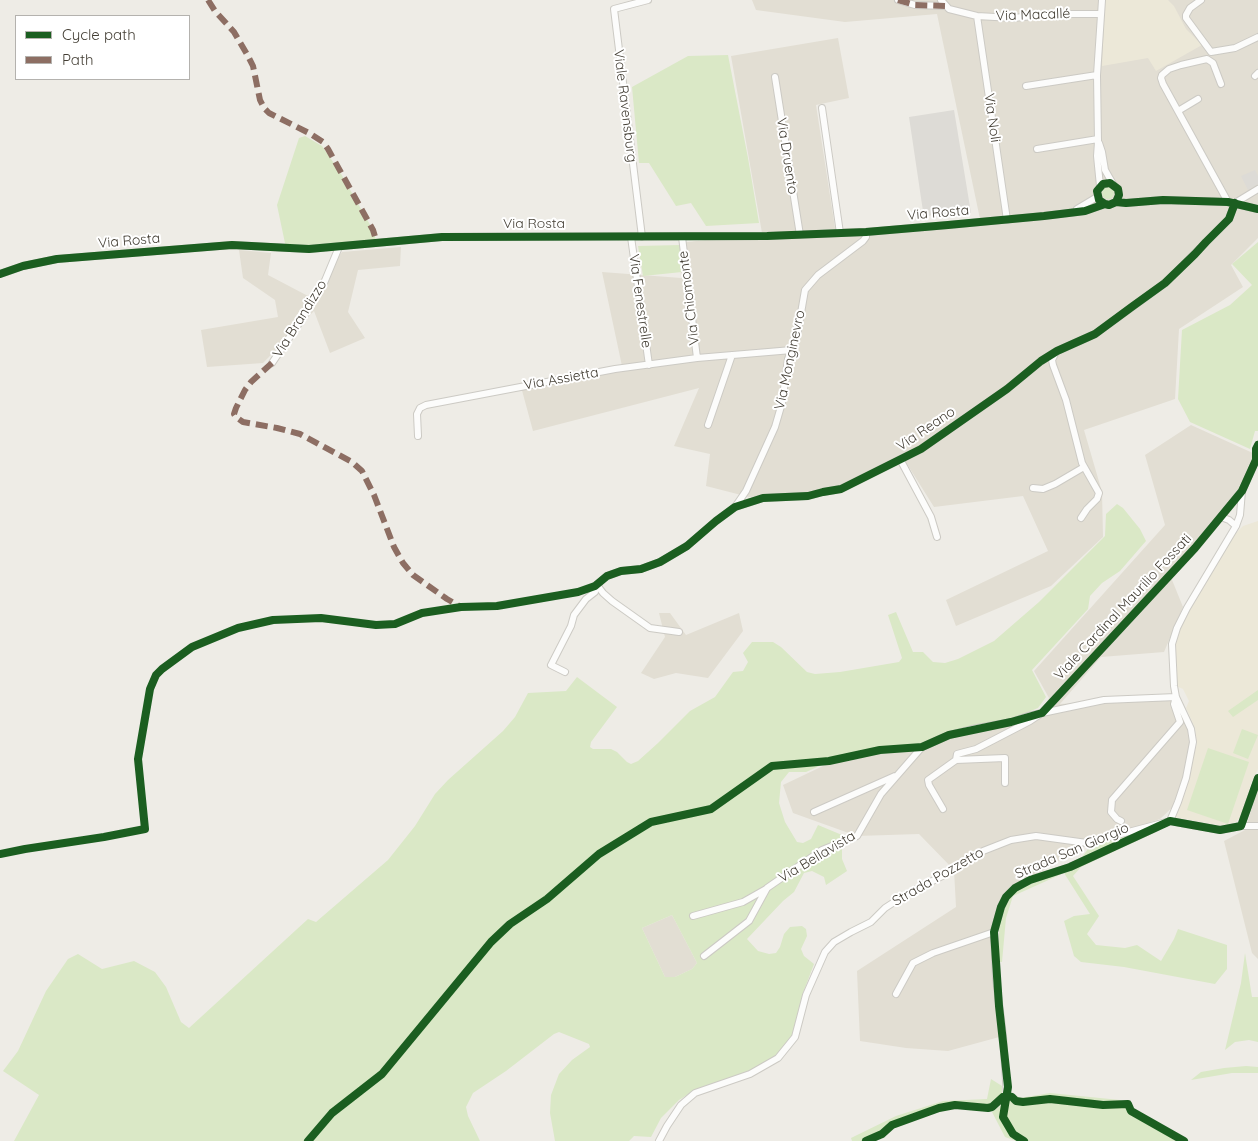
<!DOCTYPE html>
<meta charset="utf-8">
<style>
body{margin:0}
#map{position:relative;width:1258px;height:1141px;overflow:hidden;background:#eeece6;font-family:Quicksand,sans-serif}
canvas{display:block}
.legend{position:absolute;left:15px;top:15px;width:175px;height:65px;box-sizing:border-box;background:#fff;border:1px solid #b4b2ae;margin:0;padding:6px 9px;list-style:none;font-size:15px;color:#433e34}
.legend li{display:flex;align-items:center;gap:10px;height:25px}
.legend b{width:25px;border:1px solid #b4b2ae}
</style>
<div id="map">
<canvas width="1258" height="1141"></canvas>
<ul class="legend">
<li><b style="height:6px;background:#1b5e20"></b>Cycle path</li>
<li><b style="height:6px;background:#8d6e63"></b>Path</li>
</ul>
</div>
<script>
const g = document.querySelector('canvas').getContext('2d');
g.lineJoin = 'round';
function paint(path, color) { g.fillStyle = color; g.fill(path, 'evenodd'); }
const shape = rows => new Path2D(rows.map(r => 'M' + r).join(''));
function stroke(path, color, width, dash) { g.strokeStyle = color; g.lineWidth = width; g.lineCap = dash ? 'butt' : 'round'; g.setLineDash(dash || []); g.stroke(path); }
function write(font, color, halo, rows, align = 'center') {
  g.font = font + ' Quicksand,sans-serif'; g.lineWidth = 4; g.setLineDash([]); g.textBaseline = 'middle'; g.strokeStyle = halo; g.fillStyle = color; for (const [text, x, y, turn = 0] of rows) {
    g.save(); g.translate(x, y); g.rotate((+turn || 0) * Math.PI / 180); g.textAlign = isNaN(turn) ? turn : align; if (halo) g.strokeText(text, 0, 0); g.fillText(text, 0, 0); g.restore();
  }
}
paint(shape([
 [752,0,1258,0,1258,238,1231,265,1243,287,1179,329,1175,399,1084,430,1102,492,1103,537,1051,586,956,626,946,600,1048,551,1023,496,934,507,902,456,835,489,804,494,749,497,706,486,710,454,674,446,699,388,533,431,520,383,622,366,602,272,681,278,680,243,762,233,731,56,838,38,849,98,816,105,835,228,883,228,980,219,937,14,845,22,756,10],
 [401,247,400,266,358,270,348,312,365,338,330,353,314,311,263,363,207,367,201,330,278,317,275,300,243,278,239,250,271,253,268,275,308,296,342,252],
 [1191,425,1255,454,1247,469,1242,491,1170,575,1183,607,1164,652,1101,657,1060,704,1176,697,1193,742,1178,802,1160,819,1087,843,1015,888,994,932,1003,1036,948,1051,906,1048,860,1041,857,971,956,907,954,870,919,834,857,836,793,813,783,785,844,756,922,747,949,735,1041,711,1049,698,1034,671,1165,525,1145,455],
 [659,613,670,613,686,635,739,613,743,631,708,678,676,673,654,679,641,673,665,637],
 [1258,788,1258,959,1252,953,1224,841,1245,830],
 [672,915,697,963,692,969,675,977,665,977,642,928]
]), '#e2ded3');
paint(shape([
 [1105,0,1168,0,1174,6,1186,29,1202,45,1156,71,1148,58,1102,66],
 [1258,521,1258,769,1251,783,1246,804,1240,817,1236,822,1226,825,1217,825,1174,817,1187,778,1197,744,1195,728,1186,708,1189,701,1183,689,1176,686,1175,644,1180,628,1189,610,1235,534,1243,526]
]), '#ece8d8');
paint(shape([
 [728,55,748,158,759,223,706,226,691,203,676,206,649,163,639,163,632,87,688,56],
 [305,136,322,146,340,172,373,230,377,243,286,248,277,205,299,138],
 '1102 193a6 6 0 1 1 12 0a6 6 0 1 1-12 0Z',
 [1258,242,1258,431,1255,431,1250,449,1190,422,1178,399,1182,330,1230,305,1252,285,1232,264],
 [680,245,682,272,643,276,638,246],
 [1117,504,1123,508,1140,529,1146,541,1120,571,1102,583,1090,596,1088,609,1032,670,1046,697,1038,708,1013,718,954,732,923,743,846,754,806,772,789,772,781,782,779,803,785,822,797,842,803,843,811,839,818,825,842,835,842,859,847,871,826,885,824,877,812,871,804,873,794,892,783,901,747,939,758,951,769,954,776,953,780,947,784,934,790,927,802,926,806,929,807,936,801,949,804,956,814,964,803,993,793,1035,776,1056,747,1072,695,1090,679,1100,661,1118,651,1137,634,1136,629,1141,555,1141,550,1113,551,1095,559,1074,572,1060,590,1047,589,1044,559,1032,554,1034,506,1071,473,1093,466,1107,468,1116,480,1141,14,1141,39,1095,3,1071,18,1051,46,991,68,959,78,954,102,969,134,961,155,972,166,987,181,1022,189,1028,308,919,316,922,388,860,415,826,435,794,448,780,503,731,515,717,528,693,566,691,577,677,617,707,591,742,590,747,593,749,611,749,617,752,627,762,631,764,638,761,658,743,690,711,715,697,733,672,743,671,748,662,743,653,752,642,773,642,781,647,807,672,815,674,840,672,899,662,902,658,888,615,896,612,913,652,923,652,933,662,945,663,958,659,994,641,1039,602,1105,536,1106,514],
 [672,915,697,963,692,969,675,977,665,977,642,928],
 [1258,690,1258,700,1233,717,1228,711],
 [1242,729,1258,735,1248,759,1233,753],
 [1208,748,1249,762,1228,824,1187,810],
 [1156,832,1081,867,1073,876,1099,916,1087,934,1096,945,1125,948,1137,945,1161,961,1174,939,1178,929,1227,945,1227,969,1215,984,1124,967,1081,962,1074,956,1064,921,1074,916,1090,914,1064,873,1013,896,1006,918,1002,962,999,962,999,922,1007,900,1022,887,1074,868,1091,845,1135,834],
 [1245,953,1252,997,1258,997,1258,1042,1249,1040,1235,1042,1225,1050,1241,983],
 [1246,1066,1258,1067,1258,1073,1232,1073,1191,1080,1201,1072,1224,1068],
 [991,1079,1002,1086,1002,1099,998,1105,994,1108,951,1109,914,1117,880,1132,873,1141,852,1141,851,1138,896,1116,943,1101,987,1099],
 [1050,1093,1120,1100,1179,1141,1016,1141,1005,1137,992,1112,1015,1095,1020,1098]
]), '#dae8c6');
paint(shape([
 [954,110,971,213,947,209,924,218,909,117],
 [1255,170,1258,176,1258,184,1248,190,1241,176]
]), '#dddbd6');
const minor = shape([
 [898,0,915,5,945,6],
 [941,0,949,9,977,16,1013,18,1053,14,1101,14],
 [1201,0,1190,8,1186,15,1186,18,1211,52,1235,48,1258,37],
 [977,16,1007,220],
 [1255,76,1258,73],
 [775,77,800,235],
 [1221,84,1213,63,1207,59,1181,65,1169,69,1162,75,1161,78,1163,84,1228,202],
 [1026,86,1097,75],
 [822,108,840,233],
 [1178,111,1198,99],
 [1099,143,1102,152,1105,170,1113,184],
 [1037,149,1098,139],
 [1100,186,1097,156,1098,142,1097,75,1102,0],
 [1116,202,1126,203,1163,200,1228,202,1258,209],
 [1077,209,1097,197],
 [631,237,649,365],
 [642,237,614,9,648,0],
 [682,237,697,358],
 [0,274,23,266,57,259,232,245,309,249,442,237,767,236,866,232,948,225,1044,216,1085,211,1105,204,1109,205,1116,202,1119,195,1118,189,1110,183,1103,184,1097,191,1099,200,1105,204],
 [1056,352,1052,360,1053,365,1066,400,1082,463,1099,493,1097,499,1087,509,1081,518],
 [272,363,304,316,324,283,339,247],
 [708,425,732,355],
 [418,436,417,414,420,408,426,405,615,369,697,358,792,350],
 [901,461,931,517,937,537],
 [1033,488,1043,489,1055,484,1084,467],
 [735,507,746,491,775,427,782,403,788,359,797,336,805,290,818,275,863,241,866,237,866,232],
 [1221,517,1229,520,1236,526],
 [597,585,603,593,612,601,650,628,679,632],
 [565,672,551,665,571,626,574,615,586,599,595,592,595,586,607,576,621,571,641,569,660,562,687,546,716,521,735,507,763,498,808,496,823,492,841,489,921,449,1007,389,1041,361,1057,351,1095,334,1165,283,1229,219,1235,203,1258,189],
 [956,760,1005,758,1005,783],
 [943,809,929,785,928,780,956,760,957,754,976,749,1030,721,1042,713,1195,548,1242,491,1256,460,1256,449,1258,445],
 [814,812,895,776],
 [1121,821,1117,819,1111,812,1112,800,1180,722,1174,704,1176,697],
 [1166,823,1170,821,1220,830,1241,826,1258,826],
 [1241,826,1258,778],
 [693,916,743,902,766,889],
 [704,956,749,921,767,888,822,850,857,836,881,794,922,747,949,735,972,729,1011,722,1028,716,1104,700,1176,697],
 [896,994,913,963,933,953,994,932],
 [1007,1096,1003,1036,996,978,994,932,1001,907,1006,897,1015,888,1030,880,1070,867,1155,828],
 [659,1141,667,1126,681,1105,695,1093,750,1074,778,1058,795,1037,806,995,825,952,834,942,851,932,871,922,885,908,905,895,954,870,983,851,1011,840,1036,836,1087,843,1170,821,1178,802,1186,778,1193,742,1191,729,1176,697,1174,686,1172,644,1177,628,1187,608,1236,526,1240,515,1242,491]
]);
stroke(minor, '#cccac4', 8);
stroke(minor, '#fcfcfb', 6);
stroke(shape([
 [208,0,215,11,234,32,248,56,253,66,260,100,264,108,269,113,309,133,323,142,328,149,373,230,377,243],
 [898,0,915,5,945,6],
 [272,363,251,382,245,390,236,408,234,414,236,417,243,422,277,428,300,434,352,462,362,471,374,495,394,547,403,563,413,575,447,599,461,607]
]), '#8d6e63', 6, [12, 6]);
stroke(shape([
 [1116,202,1126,203,1163,200,1228,202,1258,209],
 [0,274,23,266,57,259,232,245,309,249,442,237,767,236,866,232,948,225,1044,216,1085,211,1105,204,1109,205,1116,202,1119,195,1118,189,1110,183,1103,184,1097,191,1099,200,1105,204],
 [0,854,25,849,104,837,145,829,138,759,150,689,156,675,162,669,192,647,238,628,273,620,321,618,376,625,395,624,422,613,461,607,497,606,578,592,595,586,607,576,621,571,641,569,660,562,687,546,716,521,735,507,763,498,808,496,823,492,841,489,921,449,1007,389,1041,361,1057,351,1095,334,1133,306,1165,283,1195,254,1206,242,1229,219,1235,203],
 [1007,1096,1012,1097,1016,1101,1023,1102,1050,1099,1103,1105,1128,1104,1131,1111,1184,1141],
 [308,1141,332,1113,382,1074,491,942,510,924,547,899,599,854,651,822,711,809,772,766,829,761,880,750,922,747,949,735,1011,722,1042,713,1195,548,1242,491,1256,460,1256,449,1258,445],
 [866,1141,882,1134,892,1125,939,1108,955,1105,988,1108,992,1107,1003,1097,1007,1096],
 [1024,1141,1013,1134,1003,1117,1008,1087,999,1006,994,932,1001,907,1006,897,1015,888,1030,880,1070,867,1170,821,1220,830,1241,826,1258,778]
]), '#1b5e20', 8);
write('14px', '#433e34', '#fff', [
 ["Via Macallé",1033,15,-2],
 ["Viale Ravensburg",625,106,83],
 ["Via Noli",992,118,82],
 ["Via Druento",787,156,81],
 ["Via Rosta",938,213,-5],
 ["Via Rosta",534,224],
 ["Via Rosta",129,241,-5],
 ["Via Chiomonte",689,298,-97],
 ["Via Fenestrelle",640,301,82],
 ["Via Brandizzo",300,319,-58],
 ["Via Monginevro",790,360,-78],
 ["Via Assietta",561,379,-10],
 ["Via Reano",926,429,-34],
 ["Viale Cardinal Maurilio Fossati",1123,607,-47],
 ["Strada San Giorgio",1072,851,-23],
 ["Via Bellavista",817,857,-31],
 ["Strada Pozzetto",938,877,-30]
]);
</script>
